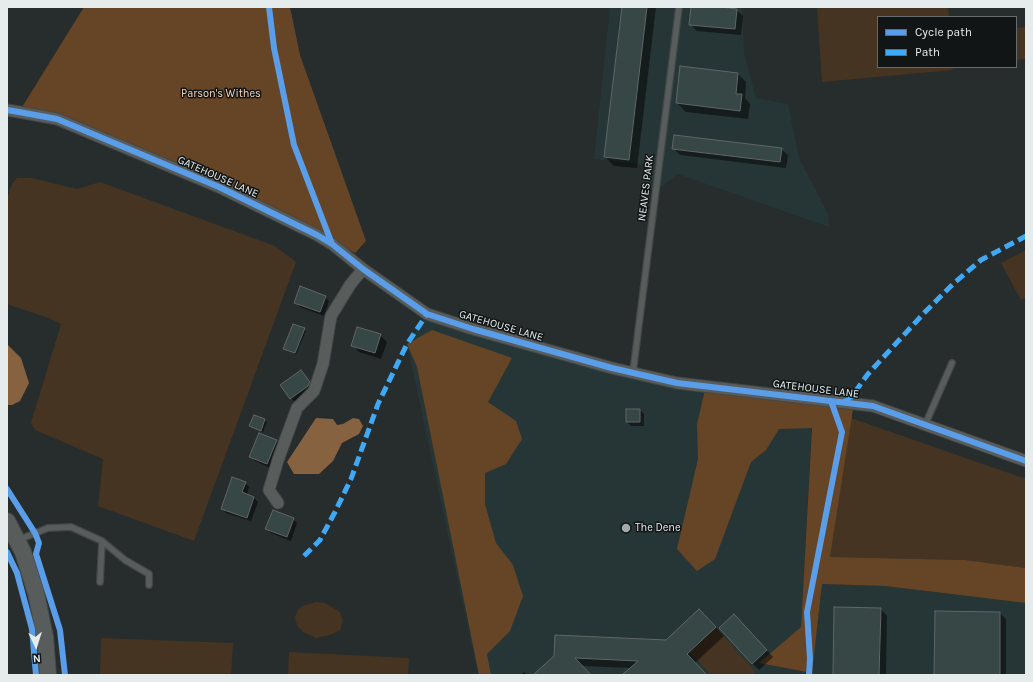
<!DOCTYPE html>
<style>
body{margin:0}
#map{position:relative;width:1033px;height:682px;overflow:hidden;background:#272c2c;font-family:Karla,sans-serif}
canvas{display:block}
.frame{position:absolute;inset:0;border:8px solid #e6ecec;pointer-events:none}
.legend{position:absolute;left:877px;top:16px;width:140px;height:52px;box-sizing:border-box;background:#111515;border:1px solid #666b6b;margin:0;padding:5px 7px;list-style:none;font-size:12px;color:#e6ecec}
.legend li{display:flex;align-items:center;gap:8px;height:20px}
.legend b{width:20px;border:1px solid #666b6b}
.north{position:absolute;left:16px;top:626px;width:40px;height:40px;-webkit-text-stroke:3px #111515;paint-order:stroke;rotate:176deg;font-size:11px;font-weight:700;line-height:16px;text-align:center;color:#e6ecec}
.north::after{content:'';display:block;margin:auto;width:14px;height:18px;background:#e6ecec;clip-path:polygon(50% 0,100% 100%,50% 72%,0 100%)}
</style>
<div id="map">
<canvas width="1033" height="682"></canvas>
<div class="frame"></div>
<ul class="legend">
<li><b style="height:5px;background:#5a9eea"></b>Cycle path</li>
<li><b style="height:5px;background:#3fa9f5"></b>Path</li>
</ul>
<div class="north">N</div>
</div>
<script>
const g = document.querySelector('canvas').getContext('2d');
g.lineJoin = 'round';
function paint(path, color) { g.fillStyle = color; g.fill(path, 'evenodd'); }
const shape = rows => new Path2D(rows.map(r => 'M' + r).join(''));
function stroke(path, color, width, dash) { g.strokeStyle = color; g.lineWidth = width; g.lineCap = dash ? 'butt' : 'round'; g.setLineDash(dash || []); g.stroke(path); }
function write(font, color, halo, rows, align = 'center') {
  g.font = font + ' Karla,sans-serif'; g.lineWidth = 3; g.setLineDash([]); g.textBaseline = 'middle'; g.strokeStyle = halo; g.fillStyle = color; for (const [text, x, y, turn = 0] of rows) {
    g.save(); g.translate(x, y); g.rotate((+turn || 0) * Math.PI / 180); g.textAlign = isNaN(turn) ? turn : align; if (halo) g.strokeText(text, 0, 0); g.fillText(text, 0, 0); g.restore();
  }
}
paint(shape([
 [610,7,742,7,744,53,756,98,788,104,799,158,828,214,829,227,678,174,657,190,642,187,645,165,594,159],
 [427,314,612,368,813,399,801,627,759,663,812,673,822,584,885,586,1026,603,1026,675,478,675,407,344]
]), '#263636');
paint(shape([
 [817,7,948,7,949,17,878,17,878,67,952,67,953,70,822,82],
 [1026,27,1026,59,1016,60,1016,28],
 [17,178,32,178,77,189,100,182,275,246,296,262,194,541,98,506,103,459,35,430,31,423,61,324,49,318,7,304,7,199,12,184],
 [1026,250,1026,297,1021,300,1001,263],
 [851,418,1026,479,1026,568,965,560,830,557],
 [316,602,325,603,340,612,343,621,340,630,330,635,316,638,303,632,297,625,295,617,298,610,302,606],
 [716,628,755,671,751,675,711,675,690,652],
 [101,638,233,643,231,675,100,675],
 [289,652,409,658,408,675,288,675]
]), '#463422');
paint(shape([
 [84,7,290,7,300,55,366,241,355,253,343,246,57,119,19,112],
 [432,330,512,358,488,402,516,421,522,439,506,464,485,473,485,504,496,543,513,565,523,596,510,631,487,654,491,675,479,675,417,367,407,344],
 [706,386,854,403,830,557,965,560,1026,568,1026,603,885,586,822,584,812,673,759,663,801,627,812,428,779,429,766,450,751,462,715,559,697,571,677,549,698,459,697,424]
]), '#654526');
paint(shape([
 [7,344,21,358,29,383,20,401,12,405,7,405],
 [316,418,333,419,337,425,343,424,353,418,359,419,363,426,359,434,342,443,333,461,319,474,294,474,287,462]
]), '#866240');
paint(shape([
 [623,7,656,7,637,168,614,166,605,157],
 [692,7,711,7,736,10,743,16,741,35,697,31,690,24],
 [738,74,746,82,745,98,750,104,748,119,686,112,677,103],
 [673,148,781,149,788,155,786,168,680,155],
 [325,297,329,301,324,316,300,307,296,303],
 [304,329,306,331,296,354,286,350,284,348],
 [380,335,387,342,381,359,359,352,353,345],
 [301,371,313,387,312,390,295,402,291,398],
 [627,410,640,410,644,414,644,426,631,426,627,422],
 [254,416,267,422,263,432,251,426],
 [276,441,280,445,271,468,255,461,251,457],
 [245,483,249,487,247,495,254,498,258,502,251,521,226,513,222,508],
 [293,519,297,523,291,541,271,533,267,529],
 [881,609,887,616,886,675,834,675],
 [1000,613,1006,619,1006,675,935,675],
 [708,619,724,636,695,663,706,675,624,675,631,668,582,666,591,675,534,675,555,656,667,641],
 [741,622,773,657,759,670,752,663],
 [524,672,528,675,521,675]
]), '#0007');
const building = shape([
 [622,7,647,7,629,160,604,157,622,7],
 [691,7,721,7,737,9,735,29,689,25,691,7],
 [680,66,738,73,736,94,742,94,740,111,676,103,680,66],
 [674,135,782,148,780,162,672,149,674,135],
 [300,286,326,296,320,312,294,303,300,286],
 [293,324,305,328,295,353,283,349,293,324],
 [357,327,381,334,375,353,351,346,357,327],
 [301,370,310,382,308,386,290,399,280,385,301,370],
 [626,409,640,409,640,422,626,422,626,409],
 [254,415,265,419,261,431,249,426,254,415],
 [259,433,277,440,267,464,249,457,259,433],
 [232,477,246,482,242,492,254,497,247,518,221,509,232,477],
 [273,510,294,518,287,537,265,529,273,510],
 [834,607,881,608,879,675,833,675,834,607],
 [699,609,716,627,687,654,707,675,622,675,638,661,575,658,591,675,533,675,554,656,555,635,666,640,699,609],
 [935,611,1000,612,1000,675,934,675,935,611],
 [734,614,767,650,752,664,719,628,734,614]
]);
paint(building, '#364746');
stroke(building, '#616565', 1);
const lane = shape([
 [633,372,679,7],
 [925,425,952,363],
 [18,540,48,528,71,527,102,541,125,560,149,574,149,585],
 [100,582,102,541]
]);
const street = shape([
 [7,110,19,112,57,119,219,187,317,235,332,244,363,269,427,314,473,329,612,368,677,383,873,406,1026,461],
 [278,503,269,490,278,460,297,408,314,391,323,364,331,316,350,285,363,269]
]);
const secondary = shape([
 [7,521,23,552,36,593,45,637,48,675]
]);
stroke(lane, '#444747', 8);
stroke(street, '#444747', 13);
stroke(secondary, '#444747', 18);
stroke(lane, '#585d5c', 5.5);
stroke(street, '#585d5c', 11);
stroke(secondary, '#585d5c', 16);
stroke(shape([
 [844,402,852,396,868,374,925,312,953,284,981,260,1026,236],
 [304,556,320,540,335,512,351,479,378,404,407,344,427,314]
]), '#3fa9f5', 5, [10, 5]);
stroke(shape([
 [269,7,274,48,294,145,332,244],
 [7,110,19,112,57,119,219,187,317,235,332,244,363,269,427,314,473,329,612,368,677,383,873,406,1026,461],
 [7,489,35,533,39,543,36,554,60,630,65,675],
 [7,552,17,573,32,629,36,675],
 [809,675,810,659,807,612,842,432,831,401]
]), '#5a9eea', 6);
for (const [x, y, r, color] of [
 [626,528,5,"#a3a9a9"]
]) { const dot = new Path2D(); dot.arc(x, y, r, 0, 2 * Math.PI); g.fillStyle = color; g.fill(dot); stroke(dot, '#111515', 1.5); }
write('11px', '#fed8b7', '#111515', [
 ["Parson's Withes",221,94]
]);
write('11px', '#e6ecec', '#111515', [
 ["GATEHOUSE LANE",218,177,24],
 ["NEAVES PARK",646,188,-83],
 ["GATEHOUSE LANE",501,326,16],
 ["GATEHOUSE LANE",816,389,7]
]);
write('11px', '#e6ecec', '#111515', [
 ["The Dene",635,528]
], 'left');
</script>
